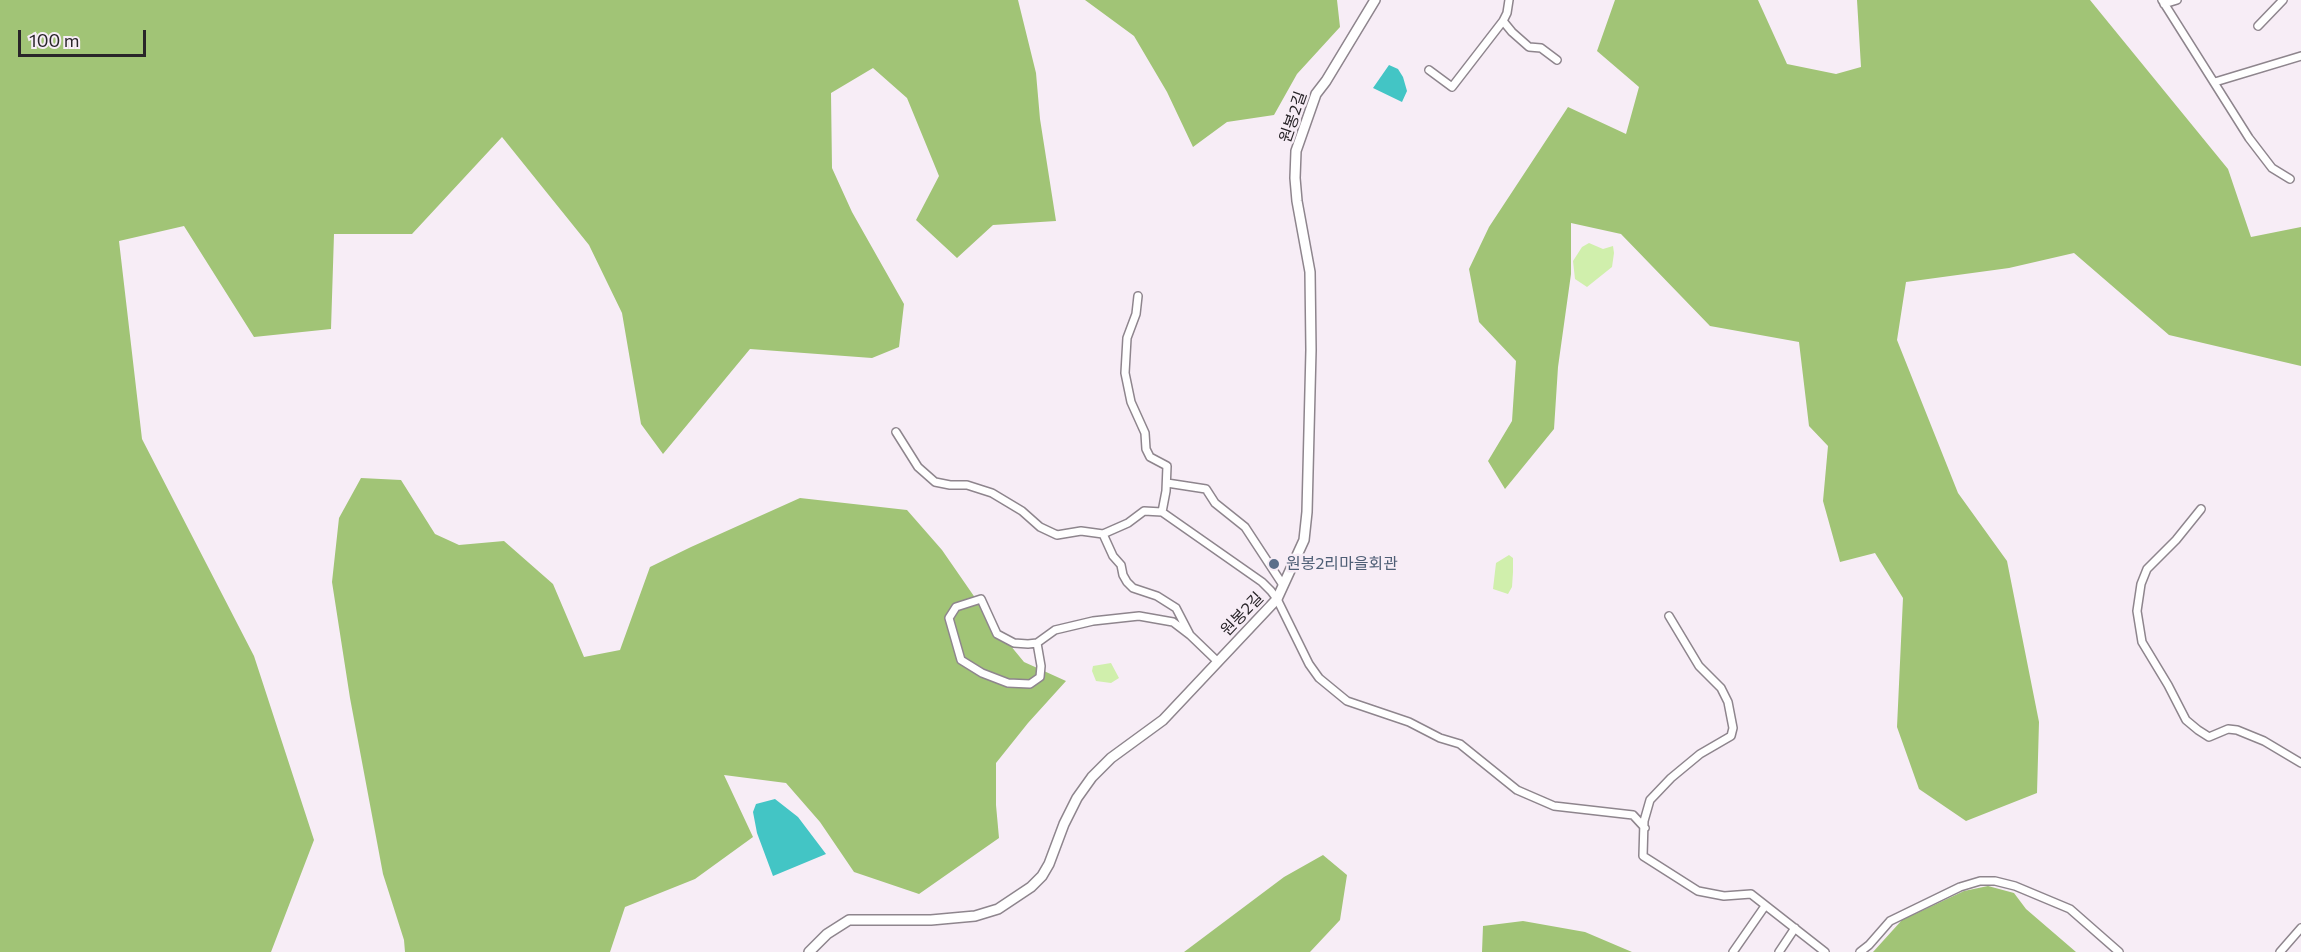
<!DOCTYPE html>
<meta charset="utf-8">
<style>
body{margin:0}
#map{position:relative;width:2301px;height:952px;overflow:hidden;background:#f7edf6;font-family:Commissioner,sans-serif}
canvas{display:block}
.scale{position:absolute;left:18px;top:30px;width:128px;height:27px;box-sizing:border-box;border:3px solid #292529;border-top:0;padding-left:8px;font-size:18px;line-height:21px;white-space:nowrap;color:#292529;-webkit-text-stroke:4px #f7edf6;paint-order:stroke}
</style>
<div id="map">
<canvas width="2301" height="952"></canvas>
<div class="scale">100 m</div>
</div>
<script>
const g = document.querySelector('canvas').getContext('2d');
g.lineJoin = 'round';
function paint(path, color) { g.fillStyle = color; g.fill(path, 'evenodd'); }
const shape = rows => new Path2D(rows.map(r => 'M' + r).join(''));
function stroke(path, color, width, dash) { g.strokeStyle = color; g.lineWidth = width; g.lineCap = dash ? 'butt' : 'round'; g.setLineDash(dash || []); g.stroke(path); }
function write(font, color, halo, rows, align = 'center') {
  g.font = font + ' Commissioner,"Noto Sans KR",sans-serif'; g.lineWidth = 5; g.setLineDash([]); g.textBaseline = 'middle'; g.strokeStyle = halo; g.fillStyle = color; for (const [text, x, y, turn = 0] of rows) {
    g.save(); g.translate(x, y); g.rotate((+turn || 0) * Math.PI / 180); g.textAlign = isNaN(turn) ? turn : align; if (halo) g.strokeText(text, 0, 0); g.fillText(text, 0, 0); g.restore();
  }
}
paint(shape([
 [1589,243,1603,249,1613,246,1614,253,1612,267,1587,287,1575,279,1573,261,1582,247],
 [1509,555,1513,558,1513,572,1512,587,1508,594,1493,589,1496,563],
 [1111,663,1119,678,1111,683,1096,681,1092,671,1093,666]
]), '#d0efac');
paint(shape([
 [0,0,1018,0,1036,73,1040,119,1056,221,993,225,957,258,916,220,939,176,907,98,873,68,831,93,832,168,852,212,904,304,899,347,872,358,750,349,663,454,641,424,622,313,589,245,502,137,412,234,334,234,331,329,254,337,184,226,119,241,142,439,254,656,314,840,271,952,0,952],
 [1085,0,1337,0,1340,27,1297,74,1274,115,1227,122,1193,147,1167,92,1134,36],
 [1615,0,1758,0,1787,64,1836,74,1861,67,1857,0,2090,0,2228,169,2251,237,2301,227,2301,366,2169,335,2074,253,2009,268,1906,282,1897,340,1958,493,2007,561,2039,722,2037,793,1966,821,1919,789,1897,727,1903,598,1875,553,1840,562,1823,501,1828,446,1809,426,1799,342,1710,326,1621,234,1571,223,1571,274,1558,367,1554,429,1505,489,1488,461,1512,421,1516,361,1479,322,1469,269,1489,227,1568,107,1626,134,1639,87,1597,51],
 [361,478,401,480,435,534,459,545,504,541,553,584,584,657,620,650,650,567,691,547,800,498,907,510,942,550,996,628,1024,662,1066,681,1028,723,996,763,996,805,999,838,919,894,854,872,820,822,786,783,724,775,753,837,695,879,625,907,610,952,405,952,404,940,383,874,350,698,332,582,339,518],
 [1323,855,1347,875,1340,920,1310,952,1184,952,1284,877],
 [1988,886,2014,893,2026,909,2076,952,1873,952,1902,920,1964,891],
 [1523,921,1585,932,1632,952,1482,952,1483,926]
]), '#a1c476');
paint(shape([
 [1389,65,1398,69,1403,77,1407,91,1402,102,1373,88],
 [775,799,798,817,826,854,773,876,757,833,753,812,756,804]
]), '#43c5c5');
const minor = shape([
 [2162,0,2249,138,2272,168,2290,179],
 [2164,4,2177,0],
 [1503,21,1512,32,1529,47,1541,48,1557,60],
 [2258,26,2283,0],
 [1429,70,1452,87,1503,21,1507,13,1509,0],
 [2215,82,2301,56],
 [1138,296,1136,314,1127,338,1125,373,1131,402,1145,433,1146,449,1150,457,1167,466,1166,491,1162,512,1262,582,1271,591,1277,599,1309,664,1319,678,1347,701,1409,722,1440,738,1460,744,1517,790,1554,806,1633,815,1645,828],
 [896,432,918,467,935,482,950,485,967,485,992,493,1022,511,1040,527,1057,535,1081,531,1103,534,1128,523,1144,511,1162,512],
 [1167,483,1206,489,1215,503,1245,527,1283,585],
 [2201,509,2176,540,2147,569,2141,584,2137,611,2142,642,2168,685,2186,720,2198,730,2209,737,2228,729,2237,730,2264,741,2301,763],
 [1103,534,1113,556,1121,565,1123,575,1127,582,1133,588,1157,596,1176,608,1190,635,1217,661],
 [1669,616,1699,666,1721,688,1728,702,1733,728,1731,736,1700,754,1671,778,1650,800,1644,821,1643,856,1698,891,1724,896,1751,894,1825,952],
 [1037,643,1028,644,1014,643,997,634,981,599,956,607,949,618,961,660,982,673,1008,683,1030,684,1040,677,1041,666,1037,643,1055,630,1093,621,1139,616,1173,622,1190,635],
 [1733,952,1765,906],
 [1779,952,1795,928],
 [1860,952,1869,945,1890,921,1960,887,1980,881,1995,881,2015,886,2070,909,2119,952],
 [2280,952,2301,928]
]);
const secondary = shape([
 [809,952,827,934,849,920,931,920,975,916,998,909,1031,887,1042,876,1049,864,1064,824,1077,798,1092,777,1111,758,1163,720,1277,599,1304,540,1307,512,1311,350,1310,272,1297,201,1295,178,1296,151,1316,94,1326,81,1375,0]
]);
stroke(minor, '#8e858d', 10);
stroke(secondary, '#8e858d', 12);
stroke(minor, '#fff', 7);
stroke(secondary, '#fff', 9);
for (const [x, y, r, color] of [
 [1274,564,6,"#5c6f8a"]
]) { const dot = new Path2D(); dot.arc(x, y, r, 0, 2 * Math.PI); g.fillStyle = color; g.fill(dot); stroke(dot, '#f7edf6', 2); }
write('16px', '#292529', '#f7edf6', [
 ["원봉2길",1293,117,-71],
 ["원봉2길",1242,614,-46]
]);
write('16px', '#4e5e75', '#f7edf6', [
 ["원봉2리마을회관",1286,564]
], 'left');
</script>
